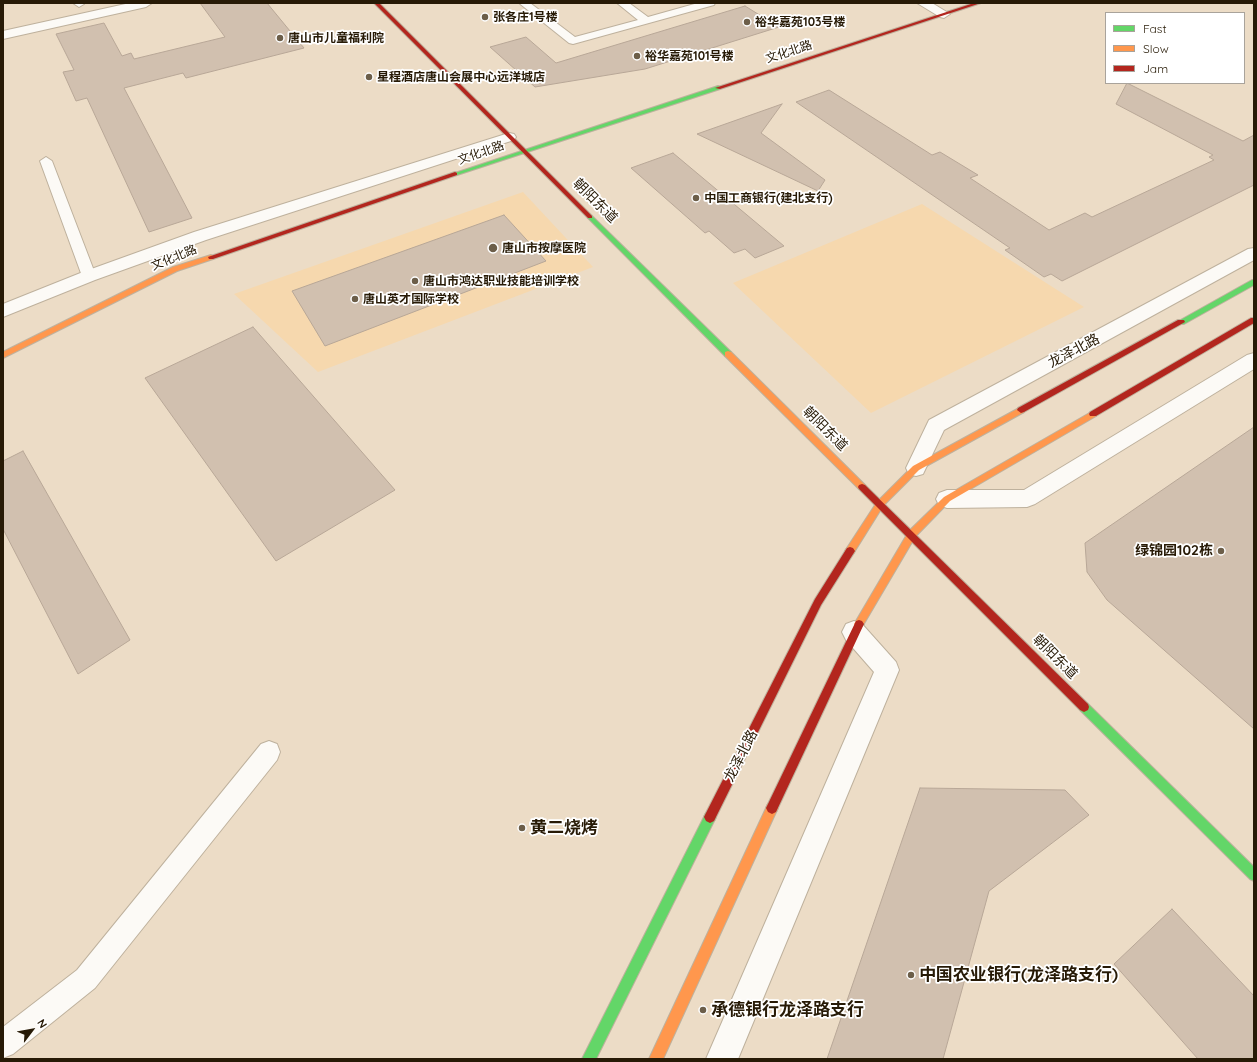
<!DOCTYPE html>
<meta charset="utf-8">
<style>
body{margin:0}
#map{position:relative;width:1257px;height:1062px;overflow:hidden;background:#ecdcc6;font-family:Quicksand,sans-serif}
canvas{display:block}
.frame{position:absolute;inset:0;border:4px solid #271a06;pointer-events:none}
.legend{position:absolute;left:1105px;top:12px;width:140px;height:72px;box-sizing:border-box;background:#fff;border:1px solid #a9a39b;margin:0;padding:5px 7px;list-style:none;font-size:12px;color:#271a06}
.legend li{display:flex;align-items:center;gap:8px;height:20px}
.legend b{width:20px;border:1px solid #a9a39b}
.north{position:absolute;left:12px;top:1010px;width:40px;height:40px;-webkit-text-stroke:3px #fff;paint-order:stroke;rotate:58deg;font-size:11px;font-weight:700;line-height:16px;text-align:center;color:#271a06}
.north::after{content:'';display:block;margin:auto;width:14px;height:18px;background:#271a06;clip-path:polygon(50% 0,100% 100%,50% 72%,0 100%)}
</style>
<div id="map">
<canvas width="1257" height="1062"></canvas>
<div class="frame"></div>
<ul class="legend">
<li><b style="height:5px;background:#63d668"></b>Fast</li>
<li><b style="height:5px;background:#ff974d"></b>Slow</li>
<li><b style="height:5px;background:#b3261e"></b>Jam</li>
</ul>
<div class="north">N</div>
</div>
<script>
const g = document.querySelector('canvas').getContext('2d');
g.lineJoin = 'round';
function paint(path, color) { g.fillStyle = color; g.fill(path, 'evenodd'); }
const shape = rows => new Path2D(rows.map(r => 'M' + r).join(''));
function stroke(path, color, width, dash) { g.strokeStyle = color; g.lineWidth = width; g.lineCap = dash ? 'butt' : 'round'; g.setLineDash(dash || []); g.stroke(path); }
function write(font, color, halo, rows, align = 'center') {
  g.font = font + ' Quicksand,"Noto Sans SC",sans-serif'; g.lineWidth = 3.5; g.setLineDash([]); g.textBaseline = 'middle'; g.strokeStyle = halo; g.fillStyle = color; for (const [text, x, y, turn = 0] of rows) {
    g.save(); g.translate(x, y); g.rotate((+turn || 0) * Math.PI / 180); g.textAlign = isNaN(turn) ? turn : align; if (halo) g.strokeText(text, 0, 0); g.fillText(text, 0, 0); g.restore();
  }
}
paint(shape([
 [523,192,593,267,318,372,234,294],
 [922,204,1084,307,871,413,733,283]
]), '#f6d8ae');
const building = shape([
 [200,3,267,3,304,48,186,78,183,73,124,88,192,218,149,232,87,98,76,101,63,72,74,70,56,34,104,23,122,56,131,53,134,59,225,37,200,3],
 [745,6,779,27,645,69,535,87,490,47,526,37,556,63,745,6],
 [1127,83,1243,141,1254,135,1254,185,1062,281,1051,274,1044,277,1005,250,1010,248,796,102,829,90,932,155,940,152,978,175,970,178,1049,230,1085,213,1092,217,1214,160,1209,157,1213,155,1116,104,1127,83],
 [782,104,761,133,825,180,818,191,697,134,782,104],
 [673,153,784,246,755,258,745,249,734,253,709,231,705,233,631,168,673,153],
 [504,215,546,261,325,346,292,291,504,215],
 [253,327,395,490,276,561,145,378,253,327],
 [1254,427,1254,729,1107,600,1087,572,1085,543,1254,427],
 [23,451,130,640,78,674,3,529,3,461,23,451],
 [920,788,1065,790,1089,815,989,891,943,1059,827,1059,920,788],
 [1172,909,1254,996,1254,1059,1198,1059,1114,964,1172,909]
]);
paint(building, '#d1c0af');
stroke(building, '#b8a797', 1);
const lane = shape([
 [73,3,83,3,84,4,79,7,73,3],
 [519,3,530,3,575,37,638,20,617,3,629,3,648,17,698,3,715,3,714,5,573,44,569,43,519,3],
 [46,157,52,161,96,276,94,279,89,281,84,279,82,276,40,161,46,157],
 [269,741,277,744,280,752,277,760,95,988,13,1054,3,1058,3,1027,77,970,261,744,269,741]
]);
const street = shape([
 [130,3,152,3,146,7,3,39,3,31,130,3],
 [917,3,932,3,950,14,944,18,940,17,917,3],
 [509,133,514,134,516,137,514,140,206,240,95,280,3,317,3,304,83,272,194,232,509,133],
 [1254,248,1254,260,944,430,923,474,916,476,909,474,906,468,929,420,1248,249,1254,248],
 [1254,353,1254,369,1035,504,1027,507,947,508,939,505,936,499,939,493,947,490,1024,490,1247,355,1254,353],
 [854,621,862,624,896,662,899,670,738,1059,706,1059,874,672,846,640,842,632,846,624,854,621]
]);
const fast = shape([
 [718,86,720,87,720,89,457,175,452,174,718,86],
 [590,215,592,216,731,352,731,356,725,356,588,218,588,216,590,215],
 [1252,280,1254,280,1254,285,1184,324,1178,324,1177,322,1252,280],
 [1084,702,1088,704,1254,867,1254,881,1250,879,1080,710,1079,707,1080,704,1084,702],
 [710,811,714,813,716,817,714,821,596,1059,582,1059,706,813,710,811]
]);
const slow = shape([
 [211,255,214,257,213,259,177,271,3,358,3,352,173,267,211,255],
 [728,351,731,352,865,485,866,487,865,489,859,489,725,356,725,352,728,351],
 [1021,407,1025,410,1024,412,919,470,883,506,853,554,847,554,845,551,847,548,877,502,913,466,1021,407],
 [1093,411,1096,412,1097,414,1096,416,950,501,915,537,862,627,859,628,856,627,854,624,856,621,909,531,944,497,1093,411],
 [772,802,776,804,778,808,776,812,663,1059,649,1059,768,804,772,802]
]);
const jam = shape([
 [374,3,379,3,592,216,592,218,588,218,374,3],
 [974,3,981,3,720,89,715,88,974,3],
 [455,172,457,173,457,175,213,259,209,259,208,257,455,172],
 [1251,318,1254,318,1254,323,1096,416,1090,416,1089,414,1090,412,1251,318],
 [1178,320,1184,320,1185,322,1024,412,1021,413,1017,410,1018,408,1178,320],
 [862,484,865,485,1088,704,1089,707,1088,710,1084,712,1080,710,859,489,858,487,859,485,862,484],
 [850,547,853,548,855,551,821,605,714,821,710,823,706,821,704,817,706,813,815,599,847,548,850,547],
 [859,620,862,621,864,624,776,812,772,814,768,812,766,808,768,804,856,621,859,620]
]);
stroke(lane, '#beb19d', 2);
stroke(street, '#beb19d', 2);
stroke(fast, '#beb19d', 2);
stroke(slow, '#beb19d', 2);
stroke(jam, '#beb19d', 2);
paint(lane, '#fcfaf6');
paint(street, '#fcfaf6');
paint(fast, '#63d668');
paint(slow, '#ff974d');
paint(jam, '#b3261e');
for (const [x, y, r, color] of [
 [485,17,4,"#6c5e49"],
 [747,22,4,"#6c5e49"],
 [280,38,4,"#6c5e49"],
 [637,56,4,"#6c5e49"],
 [369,77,4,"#6c5e49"],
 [696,198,4,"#6c5e49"],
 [493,248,5,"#6c5e49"],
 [415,281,4,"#6c5e49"],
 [355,299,4,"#6c5e49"],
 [1221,551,4,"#6c5e49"],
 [522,828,4,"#6c5e49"],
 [911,975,4,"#6c5e49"],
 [703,1010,4,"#6c5e49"]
]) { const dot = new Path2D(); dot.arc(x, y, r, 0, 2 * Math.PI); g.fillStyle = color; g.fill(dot); stroke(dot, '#fff', 1.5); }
write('bold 12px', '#271a06', '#fff', [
 ["张各庄1号楼",493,17],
 ["裕华嘉苑103号楼",755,22],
 ["唐山市儿童福利院",288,38],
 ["裕华嘉苑101号楼",645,56],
 ["星程酒店唐山会展中心远洋城店",377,77],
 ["中国工商银行(建北支行)",704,198],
 ["唐山市按摩医院",502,248],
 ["唐山市鸿达职业技能培训学校",423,281],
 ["唐山英才国际学校",363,299]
], 'left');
write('12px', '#271a06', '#fff', [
 ["文化北路",789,52,-18],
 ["文化北路",481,153,-19],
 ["文化北路",174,258,-22]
]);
write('14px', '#271a06', '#fff', [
 ["朝阳东道",595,201,45],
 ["龙泽北路",1074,351,-28],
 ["朝阳东道",825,429,45],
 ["朝阳东道",1055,657,45],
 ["龙泽北路",741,756,-63]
]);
write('bold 14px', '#271a06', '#fff', [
 ["绿锦园102栋",1213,551]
], 'right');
write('bold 17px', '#271a06', '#fff', [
 ["黄二烧烤",530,828],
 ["中国农业银行(龙泽路支行)",919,975],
 ["承德银行龙泽路支行",711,1010]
], 'left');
</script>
